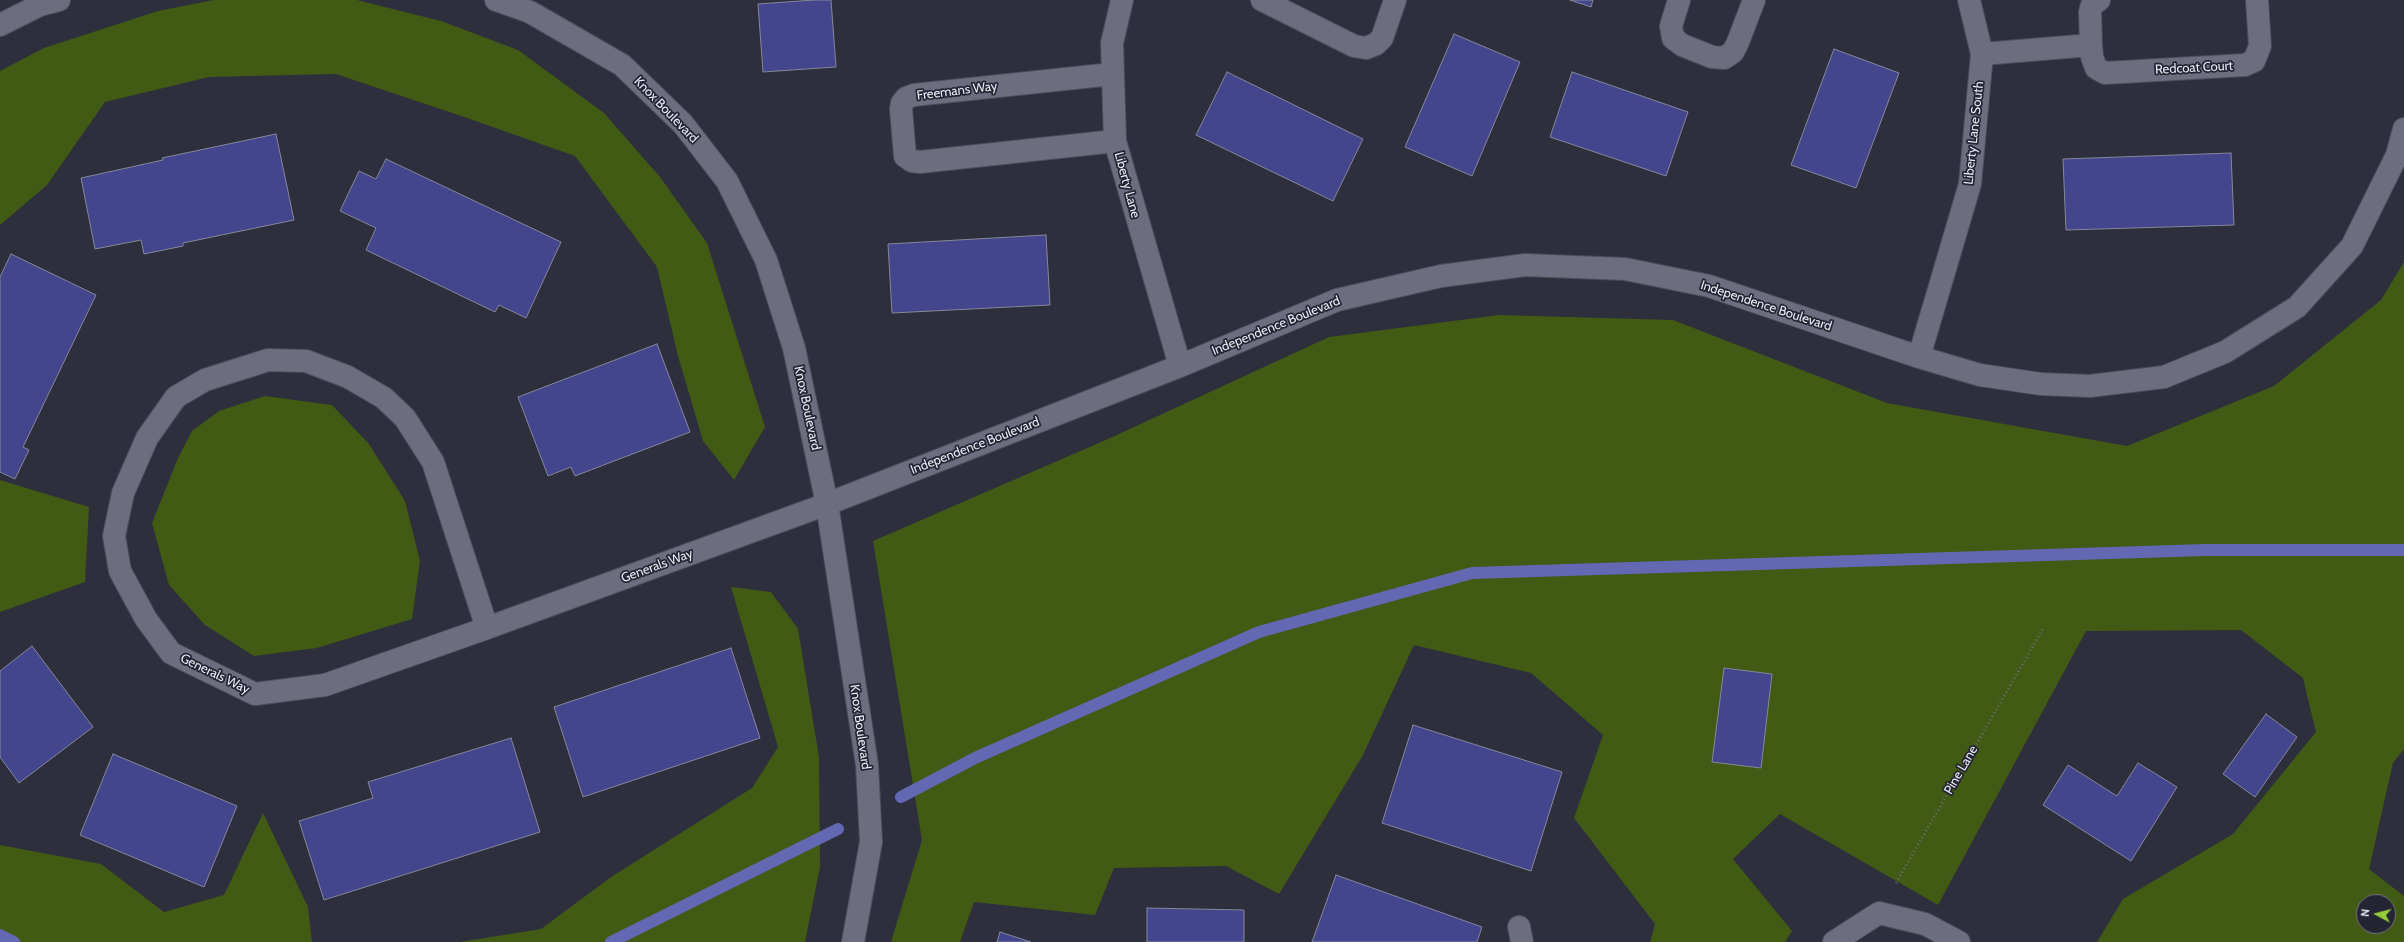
<!DOCTYPE html>
<style>
body{margin:0}
#map{position:relative;width:2404px;height:942px;overflow:hidden;background:#2d2f3d;font-family:Cabin,sans-serif}
canvas{display:block}
.north{position:absolute;left:2356px;top:894px;width:40px;height:40px;box-sizing:border-box;background:#232533;border:1px solid #727380;border-radius:50%;rotate:277deg;font-size:11px;font-weight:700;line-height:16px;text-align:center;color:#e8e9f3}
.north::after{content:'';display:block;margin:auto;width:14px;height:18px;background:#96cc3a;clip-path:polygon(50% 0,100% 100%,50% 72%,0 100%)}
</style>
<div id="map">
<canvas width="2404" height="942"></canvas>
<div class="north">N</div>
</div>
<script>
const g = document.querySelector('canvas').getContext('2d');
g.lineJoin = 'round';
function paint(path, color) { g.fillStyle = color; g.fill(path, 'evenodd'); }
const shape = rows => new Path2D(rows.map(r => 'M' + r).join(''));
function stroke(path, color, width, dash) { g.strokeStyle = color; g.lineWidth = width; g.lineCap = dash ? 'butt' : 'round'; g.setLineDash(dash || []); g.stroke(path); }
function write(font, color, halo, rows, align = 'center') {
  g.font = font + ' Cabin,sans-serif'; g.lineWidth = 3.5; g.setLineDash([]); g.textBaseline = 'middle'; g.strokeStyle = halo; g.fillStyle = color; for (const [text, x, y, turn = 0] of rows) {
    g.save(); g.translate(x, y); g.rotate((+turn || 0) * Math.PI / 180); g.textAlign = isNaN(turn) ? turn : align; if (halo) g.strokeText(text, 0, 0); g.fillText(text, 0, 0); g.restore();
  }
}
paint(shape([
 [214,0,357,0,441,21,518,50,604,113,660,177,707,243,765,427,734,480,703,441,678,356,657,267,575,156,467,118,336,74,209,77,105,102,47,185,0,225,0,71,44,48,158,11],
 [2404,262,2404,749,2393,763,2369,869,2404,896,2404,942,2097,942,2123,899,2233,834,2316,732,2303,678,2241,630,2086,631,1938,905,1780,814,1733,859,1792,931,1785,942,1650,942,1655,924,1574,818,1603,735,1531,673,1414,645,1363,755,1279,894,1226,866,1114,868,1095,915,974,902,960,942,891,942,922,840,873,541,1108,439,1329,337,1499,315,1673,320,1887,403,2127,446,2274,386,2381,300],
 [2364,902,2388,902,2388,926,2364,926],
 [265,396,332,405,369,444,405,501,420,561,412,619,317,648,254,656,205,625,169,585,152,523,178,458,192,431,219,411],
 [0,480,89,507,85,582,0,612],
 [731,587,771,592,798,629,819,757,820,867,805,942,460,942,541,929,611,877,752,788,778,747],
 [263,813,308,907,312,942,0,942,0,845,101,864,164,912,224,895]
]), '#415a14');
stroke(shape([
 [901,797,975,758,1259,632,1472,573,2206,550,2404,550],
 [0,935,14,942],
 [611,942,838,829]
]), '#6368b2', 12);
const building = shape([
 [814,0,831,0,836,67,763,72,758,4,814,0],
 [1570,0,1593,0,1591,7,1570,0],
 [1454,34,1520,62,1472,176,1405,147,1454,34],
 [1834,49,1899,73,1856,188,1791,165,1834,49],
 [1227,72,1363,139,1333,201,1196,135,1227,72],
 [1572,72,1688,112,1666,176,1550,137,1572,72],
 [276,134,294,220,183,243,183,246,144,254,141,240,95,249,81,178,163,160,162,158,276,134],
 [2231,153,2234,225,2066,230,2063,159,2231,153],
 [386,159,561,242,526,318,499,305,495,312,366,250,376,228,340,211,359,171,376,179,386,159],
 [1046,235,1050,305,892,313,888,244,1046,235],
 [11,254,96,295,23,447,29,450,15,479,0,472,0,277,11,254],
 [657,344,690,432,575,476,571,467,548,476,518,397,657,344],
 [32,646,93,727,19,783,0,757,0,671,32,646],
 [731,648,760,738,583,797,554,707,731,648],
 [1724,668,1772,674,1761,768,1712,762,1724,668],
 [2266,714,2297,737,2255,797,2223,774,2266,714],
 [1413,725,1562,772,1531,871,1382,823,1413,725],
 [511,738,540,832,324,900,299,821,373,798,368,782,511,738],
 [113,754,237,806,204,887,80,835,113,754],
 [2138,763,2177,787,2131,861,2043,805,2068,765,2117,796,2138,763],
 [1336,875,1482,927,1477,942,1312,942,1336,875],
 [1147,908,1244,910,1244,942,1147,942,1147,908],
 [1000,932,1031,942,997,942,1000,932]
]);
paint(building, '#43468c');
stroke(building, '#85889a', 1);
const minor = shape([
 [496,0,530,12,622,65,683,124,727,181,766,260,794,348,827,504,867,765,871,842,853,942],
 [1122,0,1112,43,1115,141,1180,366],
 [1262,0,1354,46,1366,48,1376,44,1382,38,1395,0],
 [1679,0,1671,26,1673,38,1682,45,1712,57,1724,58,1733,52,1738,42,1754,0],
 [2099,0,2092,5,2090,12,2091,45,2092,57,2096,68,2105,73,2245,65,2254,61,2260,46,2257,0],
 [0,25,40,5,59,0],
 [1982,54,2091,45],
 [1112,74,914,95,906,98,902,103,901,109,905,156,912,161,920,162,1115,141],
 [1919,357,1970,184,1982,54,1969,0],
 [268,360,306,361,348,377,384,398,405,418,433,462,487,628,325,685,255,694,171,653,146,619,120,571,114,536,123,493,147,438,176,397,205,380,268,360],
 [487,628,827,504,1180,366,1337,300,1441,276,1525,265,1625,269,1709,286,1919,357,1980,375,2041,384,2090,386,2164,377,2225,352,2297,307,2352,246,2397,155,2404,129],
 [1519,927,1522,942],
 [1834,942,1879,913,1925,924,1959,942]
]);
stroke(minor, '#4c4e5a', 24);
stroke(shape([
 [1896,883,2044,627]
]), '#6e6f7c', 2.5, [1, 3]);
stroke(minor, '#6c6e7f', 22);
write('13px', '#e8e9f3', '#232533', [
 ["Redcoat Court",2194,68,-3],
 ["Freemans Way",957,91,-7],
 ["Knox Boulevard",666,110,46],
 ["Liberty Lane South",1974,133,-84],
 ["Liberty Lane",1127,185,75],
 ["Independence Boulevard",1766,306,18],
 ["Independence Boulevard",1276,326,-22],
 ["Knox Boulevard",807,408,78],
 ["Independence Boulevard",975,446,-21],
 ["Generals Way",657,566,-20],
 ["Generals Way",215,674,26],
 ["Knox Boulevard",860,727,82],
 ["Pine Lane",1961,770,-60]
]);
</script>
